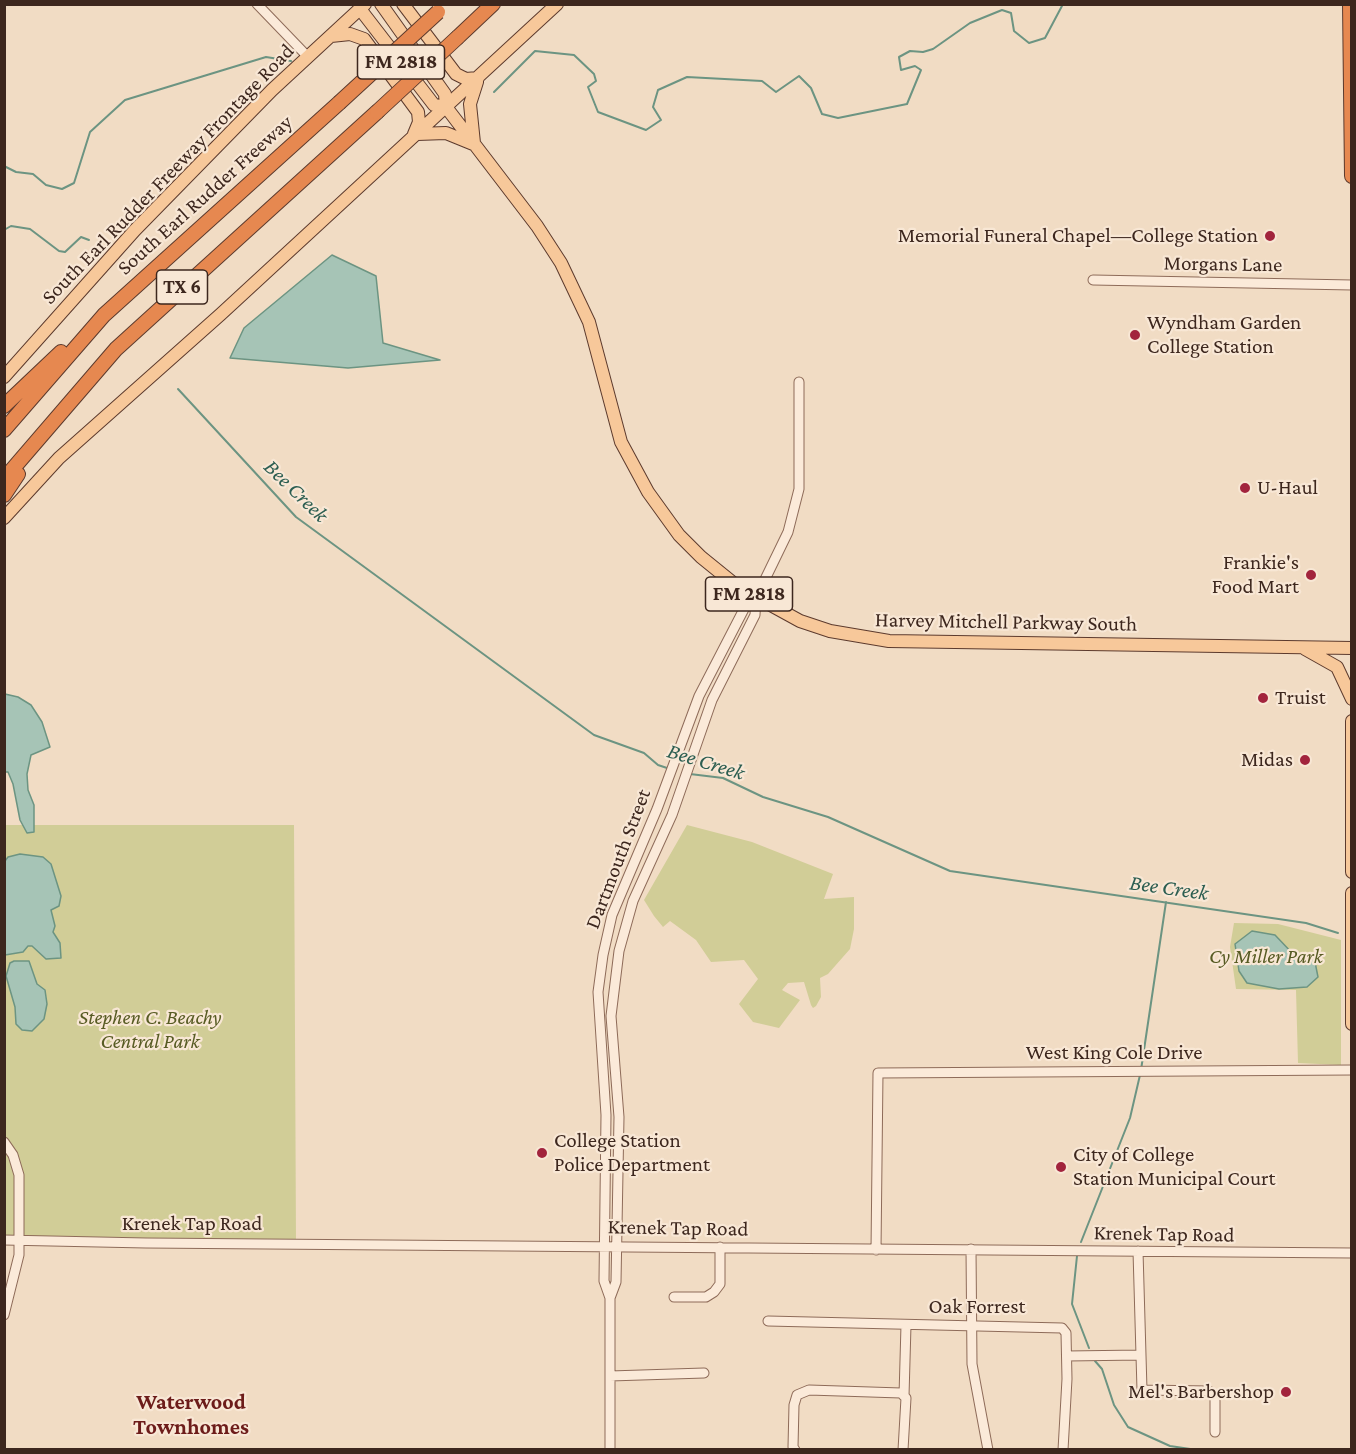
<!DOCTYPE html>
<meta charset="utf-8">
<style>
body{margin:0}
#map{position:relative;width:1356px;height:1454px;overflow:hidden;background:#f1dcc4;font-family:"Crimson Pro",serif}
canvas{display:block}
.frame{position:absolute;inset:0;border:6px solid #3d271e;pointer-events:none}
</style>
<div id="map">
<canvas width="1356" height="1454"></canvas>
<div class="frame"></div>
</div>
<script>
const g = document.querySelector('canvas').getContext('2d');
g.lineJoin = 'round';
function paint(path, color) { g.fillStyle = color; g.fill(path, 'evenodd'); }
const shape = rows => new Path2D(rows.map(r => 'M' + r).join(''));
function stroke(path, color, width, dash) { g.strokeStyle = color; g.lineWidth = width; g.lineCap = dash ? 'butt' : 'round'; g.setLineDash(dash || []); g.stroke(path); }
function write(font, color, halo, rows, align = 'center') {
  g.font = font + ' "Crimson Pro",serif'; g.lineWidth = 4.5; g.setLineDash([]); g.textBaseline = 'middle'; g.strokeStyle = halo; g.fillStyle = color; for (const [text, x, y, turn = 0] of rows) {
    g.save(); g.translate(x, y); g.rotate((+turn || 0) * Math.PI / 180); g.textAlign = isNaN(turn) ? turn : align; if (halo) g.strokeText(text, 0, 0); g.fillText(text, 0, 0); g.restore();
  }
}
paint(shape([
 [5,825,294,825,296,1243,5,1236],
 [687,825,752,842,833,874,824,899,854,897,854,929,850,949,828,974,820,978,821,997,816,1006,813,1008,811,1005,804,982,788,983,782,990,800,1000,779,1028,753,1022,739,1004,758,979,744,960,711,962,696,940,670,921,663,927,654,916,644,900],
 [1234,923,1278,924,1341,940,1341,1065,1298,1063,1296,990,1236,989,1230,947]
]), '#d1cd97');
const water = shape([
 [332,255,376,276,383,343,440,360,348,368,230,358,244,328,332,255],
 [5,694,18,697,31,705,42,722,50,747,31,755,27,774,28,790,34,805,34,832,27,833,20,820,13,784,8,772,5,772,5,694],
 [20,854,43,857,51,864,61,896,59,906,51,910,55,926,53,932,60,943,61,958,46,959,32,946,28,946,23,952,5,955,5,861,8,857,20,854],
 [1252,931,1275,935,1294,955,1314,957,1318,977,1307,987,1279,989,1247,983,1239,971,1235,944,1252,931],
 [14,961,29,961,37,984,45,990,47,1004,44,1019,32,1031,22,1030,16,1024,15,1007,6,976,10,963,14,961]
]);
paint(water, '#a6c4b6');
stroke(water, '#6c9482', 1.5);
stroke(shape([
 [494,92,535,51,574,55,594,74,596,81,588,87,598,112,646,130,661,120,653,107,658,90,687,77,762,81,776,92,799,76,811,88,822,114,838,118,907,104,921,70,915,66,901,70,899,57,910,51,923,52,933,49,970,23,1002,10,1011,13,1014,31,1029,43,1045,38,1063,4],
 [4,166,16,172,33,174,46,185,62,189,74,183,90,132,125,100,266,57,291,61],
 [4,230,11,226,30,229,59,251,65,252,81,237,89,240],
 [178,389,296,517,594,735,644,753,658,765,670,769],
 [690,774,723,778,763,797,828,817,950,871,1306,923,1338,933],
 [1141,1070,1166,902],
 [1081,1242,1130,1118,1140,1075],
 [1077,1256,1072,1304,1089,1348],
 [1095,1361,1102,1369,1114,1405,1128,1427,1170,1446,1197,1450]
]), '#6c9482', 2);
const minor = shape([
 [257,4,308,57],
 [1093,280,1352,285],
 [4,1142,13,1155,19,1175,19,1255,4,1315],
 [4,1240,146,1243,1352,1253],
 [971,1249,972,1364,988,1450],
 [876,1250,878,1073,1352,1070],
 [1138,1251,1142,1390,1209,1391,1215,1397,1215,1432],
 [674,1297,706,1297,714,1292,720,1284,720,1247],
 [610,1298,616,1282,619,1117,611,1016,619,951,633,901,672,815,712,700,755,615,756,598],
 [768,1321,1062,1328,1066,1333,1067,1379,1063,1450],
 [1067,1356,1141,1355],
 [610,1376,704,1373],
 [904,1396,906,1325],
 [610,1450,610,1298,604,1281,606,1115,598,992,603,955,612,915,657,809,699,696,744,609,756,598,788,532,799,489,799,382],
 [795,1450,793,1447,794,1405,797,1395,809,1390,901,1393,906,1398,903,1450]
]);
const major = shape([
 [381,4,445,94,446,107,537,226,561,263,589,322,621,442,648,492,679,535,701,557,738,587,800,621,830,631,889,641,1352,648],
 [403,4,456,74,466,79,478,78],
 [360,9,434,105,446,107],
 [331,36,350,34,364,39,418,112,419,122,414,134],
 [417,134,446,133,473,144],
 [474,143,470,104,477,82],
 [4,377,135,230,272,90,365,4],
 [4,518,59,458,221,314,557,4],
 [1305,649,1337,667,1352,699],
 [1352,721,1352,872],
 [1352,893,1352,1024]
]);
const highway = shape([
 [1350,4,1352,176],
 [458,37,493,4],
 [4,406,61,352],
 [4,430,104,315,339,103],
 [4,479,116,349,377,112],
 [4,495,18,474]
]);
stroke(minor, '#8e6b59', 11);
stroke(major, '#5c3a2d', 14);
stroke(highway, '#5c3a2d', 16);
stroke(minor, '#fbead9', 9);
stroke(major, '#f7c89a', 12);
stroke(highway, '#e68850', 14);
const highwayBridge = shape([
 [339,103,438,12],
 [377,112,458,37]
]);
stroke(highwayBridge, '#5c3a2d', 16, []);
stroke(highwayBridge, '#e68850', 14);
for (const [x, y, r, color] of [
 [1270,236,6,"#a2243d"],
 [1135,335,6,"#a2243d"],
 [1245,488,6,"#a2243d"],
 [1311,575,6,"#a2243d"],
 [1263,698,6,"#a2243d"],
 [1305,760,6,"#a2243d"],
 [542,1153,6,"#a2243d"],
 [1061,1167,6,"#a2243d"],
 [1286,1392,6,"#a2243d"]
]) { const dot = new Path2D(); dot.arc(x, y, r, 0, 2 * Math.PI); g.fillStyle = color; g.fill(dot); stroke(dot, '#f8e7d5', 2); }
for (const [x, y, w] of [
 [401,62,87],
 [182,287,51],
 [749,594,87]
]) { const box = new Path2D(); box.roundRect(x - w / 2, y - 17, w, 34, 4.5); g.fillStyle = '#f8e7d5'; g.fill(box); stroke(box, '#3d271e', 1.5); }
write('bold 20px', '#3d271e', null, [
 ["FM 2818",401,62],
 ["TX 6",182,287],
 ["FM 2818",749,594]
]);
write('21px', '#3d271e', '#f8e7d5', [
 ["South Earl Rudder Freeway Frontage Road",168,174,-46],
 ["South Earl Rudder Freeway",205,195,-42],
 ["Morgans Lane",1223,264,1],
 ["Harvey Mitchell Parkway South",1006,622,1],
 ["Dartmouth Street",618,859,-69],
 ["West King Cole Drive",1114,1053],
 ["Krenek Tap Road",192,1224],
 ["Krenek Tap Road",678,1228,1],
 ["Krenek Tap Road",1164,1234,1],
 ["Oak Forrest",977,1307]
]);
write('21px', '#3d271e', '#f8e7d5', [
 ["Memorial Funeral Chapel—College Station",1258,236,"right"],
 ["Wyndham Garden",1147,323],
 ["College Station",1147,347],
 ["U-Haul",1257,488],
 ["Frankie's",1299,563,"right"],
 ["Food Mart",1299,587,"right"],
 ["Truist",1275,698],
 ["Midas",1293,760,"right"],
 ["College Station",554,1141],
 ["Police Department",554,1165],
 ["City of College",1073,1155],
 ["Station Municipal Court",1073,1179],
 ["Mel's Barbershop",1274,1392,"right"]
], 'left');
write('italic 21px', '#575b23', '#f8e7d5', [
 ["Cy Miller Park",1266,957],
 ["Stephen C. Beachy",150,1018],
 ["Central Park",150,1042]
]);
write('italic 22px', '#2c5e51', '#f8e7d5', [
 ["Bee Creek",296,491,44],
 ["Bee Creek",706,762,17],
 ["Bee Creek",1169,888,8]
]);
write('bold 22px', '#6d1c1a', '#f8e7d5', [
 ["Waterwood",191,1402],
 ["Townhomes",191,1427]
]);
</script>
